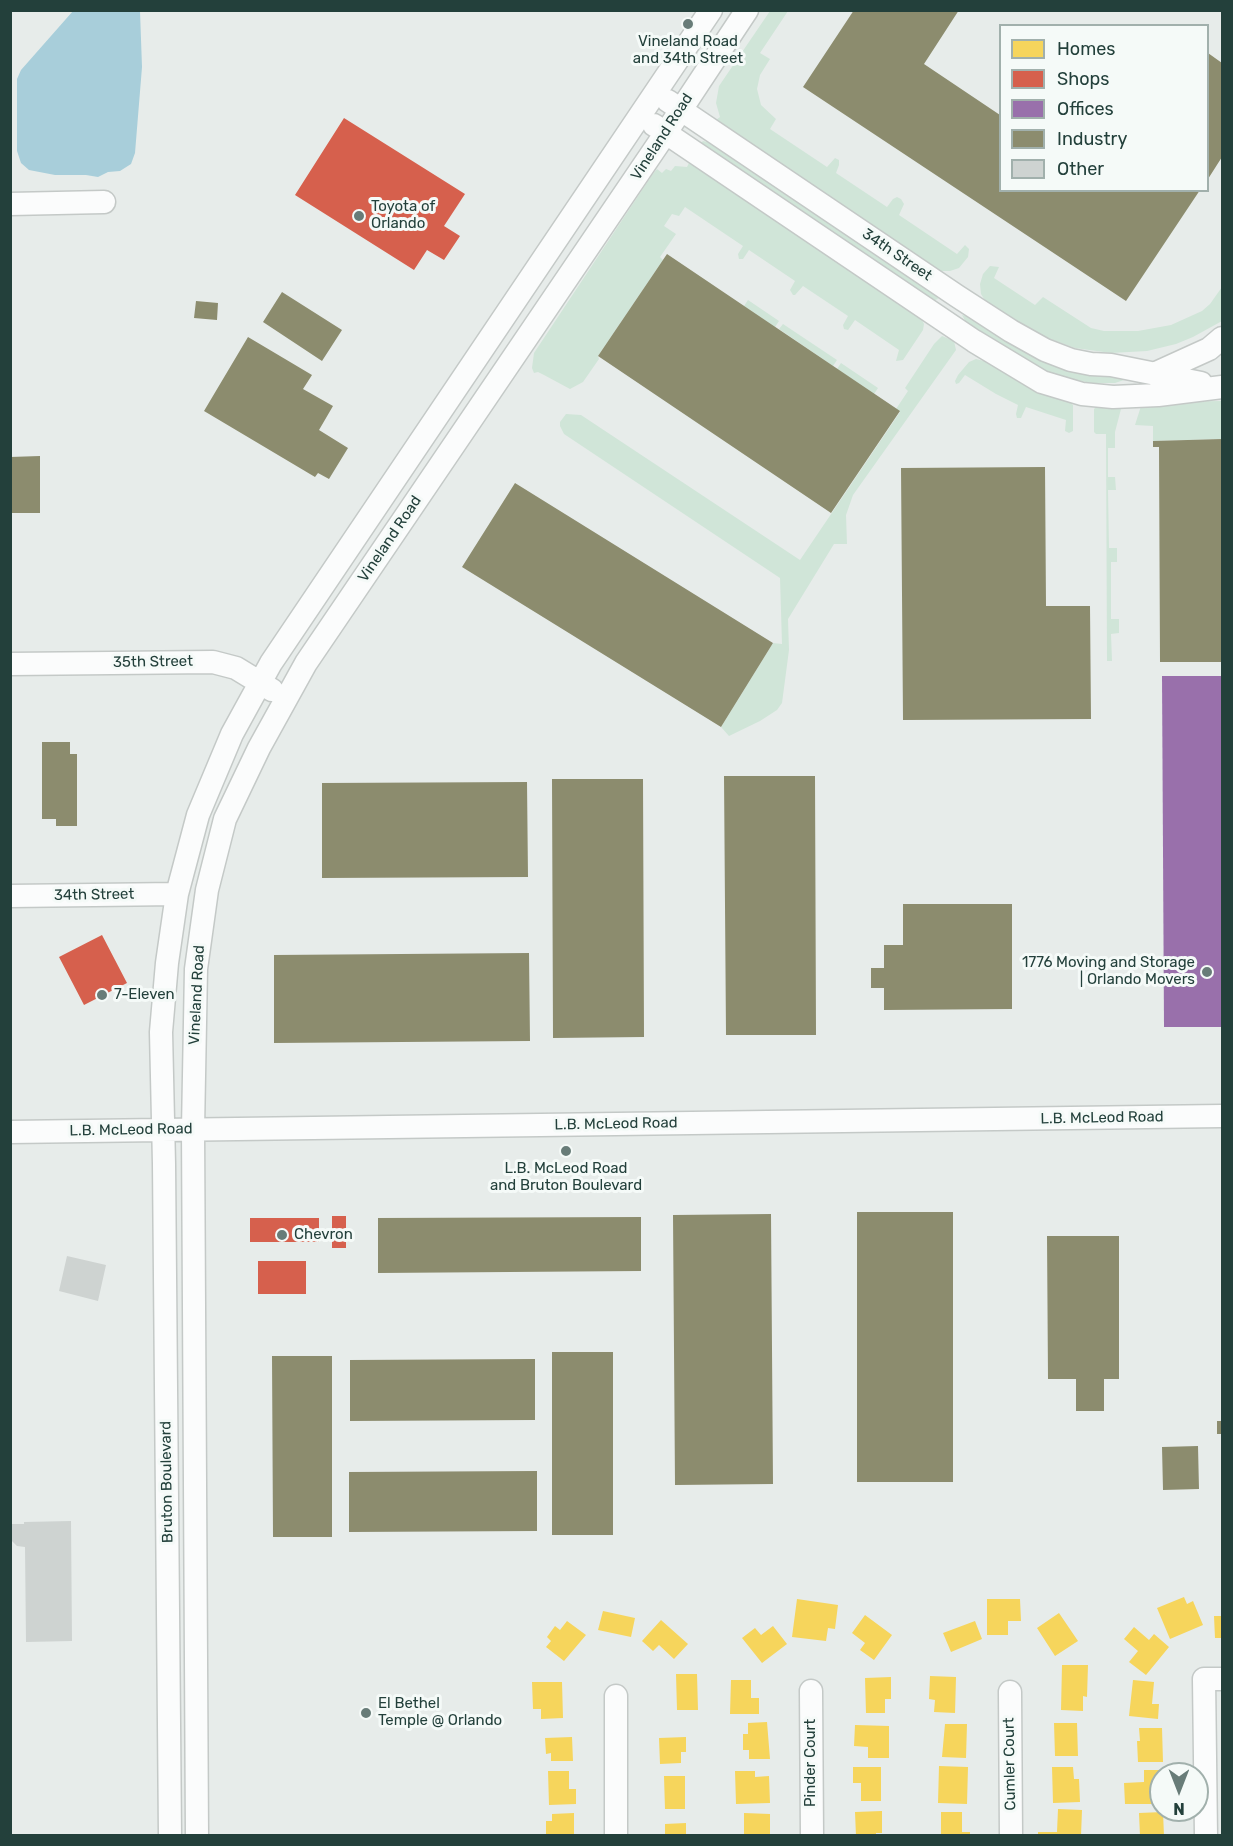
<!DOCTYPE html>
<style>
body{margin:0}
#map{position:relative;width:1233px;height:1846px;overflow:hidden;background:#e7ecea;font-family:Rubik,sans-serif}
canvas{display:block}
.frame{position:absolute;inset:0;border:12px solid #23403b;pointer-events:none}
.legend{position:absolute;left:999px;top:24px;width:210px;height:168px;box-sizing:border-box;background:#f5faf8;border:2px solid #a1b0ac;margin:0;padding:8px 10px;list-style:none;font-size:18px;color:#23403b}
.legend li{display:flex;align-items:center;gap:12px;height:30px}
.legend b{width:30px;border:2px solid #a1b0ac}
.north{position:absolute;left:1149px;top:1762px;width:60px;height:60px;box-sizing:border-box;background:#f5faf8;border:2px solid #a1b0ac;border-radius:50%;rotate:180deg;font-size:16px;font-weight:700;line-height:24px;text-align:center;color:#23403b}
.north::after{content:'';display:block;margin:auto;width:21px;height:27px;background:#687c78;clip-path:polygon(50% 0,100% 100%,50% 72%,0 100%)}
</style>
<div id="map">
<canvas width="1233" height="1846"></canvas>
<div class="frame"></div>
<ul class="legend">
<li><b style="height:16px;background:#f6d55c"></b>Homes</li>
<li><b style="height:16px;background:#d6604d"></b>Shops</li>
<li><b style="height:16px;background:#9970ab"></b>Offices</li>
<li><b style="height:16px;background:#8c8c6e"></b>Industry</li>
<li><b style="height:16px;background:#ced3d1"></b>Other</li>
</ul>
<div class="north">N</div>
</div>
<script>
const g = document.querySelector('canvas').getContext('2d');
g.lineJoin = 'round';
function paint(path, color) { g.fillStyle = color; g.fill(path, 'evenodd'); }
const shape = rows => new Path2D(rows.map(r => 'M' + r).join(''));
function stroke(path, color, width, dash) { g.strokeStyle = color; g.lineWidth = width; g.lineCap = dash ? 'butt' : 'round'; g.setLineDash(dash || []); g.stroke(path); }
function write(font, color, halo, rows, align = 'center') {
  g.font = font + ' Rubik,sans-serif'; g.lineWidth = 6; g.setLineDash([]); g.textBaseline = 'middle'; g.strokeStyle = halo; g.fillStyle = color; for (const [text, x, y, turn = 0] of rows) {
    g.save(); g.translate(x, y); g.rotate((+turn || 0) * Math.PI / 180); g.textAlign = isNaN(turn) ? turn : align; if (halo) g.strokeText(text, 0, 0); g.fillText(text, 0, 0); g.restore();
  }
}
paint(shape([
 [770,11,788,11,760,53,770,59,760,75,757,89,761,105,776,119,770,129,827,167,835,158,839,160,839,165,836,173,887,207,893,199,897,197,901,199,904,204,899,215,957,254,965,245,969,249,968,257,959,268,950,271,939,271,716,120,720,117,716,103,719,86],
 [703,141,713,144,934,292,938,299,935,300,929,298,701,143],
 [689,163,920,316,924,324,923,330,903,360,896,361,899,350,855,320,848,330,844,329,843,325,848,316,803,286,795,295,793,295,790,290,795,281,749,250,743,259,739,259,738,254,743,246,685,207,679,216,672,214,664,226,676,234,660,257,663,260,598,356,599,359,583,382,570,389,544,375,538,372,534,373,532,368,534,353,652,175,657,169,662,173,666,169,671,171,675,166,687,167],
 [990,266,999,267,994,278,1035,305,1043,297,1091,328,1104,331,1138,331,1171,325,1202,311,1210,304,1222,287,1222,321,1193,337,1176,344,1147,351,1111,353,1075,348,1031,332,986,302,981,294,980,284,983,274],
 [748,300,779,321,775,327,744,306],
 [962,315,974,318,1024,351,1055,366,1065,369,1115,374,1127,379,1115,383,1091,383,1051,375,967,324],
 [783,324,837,360,833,366,779,329],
 [942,336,954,341,956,350,853,495,846,515,847,544,834,544,788,619,789,650,782,703,777,710,760,721,729,736,721,727,773,643,782,644,780,578,564,434,560,426,560,422,566,414,581,415,800,560,900,412,896,409,908,391,905,388,934,344],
 [976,359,988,362,1027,386,1067,399,1073,405,1073,431,1069,433,1065,431,1066,420,1026,407,1021,418,1017,418,1016,414,1018,405,996,394,965,375,959,383,956,384,955,381,958,375,969,362],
 [841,363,878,388,874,394,837,369],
 [1222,401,1222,439,1153,441,1153,426,1135,425,1141,406,1145,402],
 [1100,403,1120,405,1121,409,1115,432,1115,448,1108,448,1108,477,1115,477,1116,490,1108,490,1109,548,1117,548,1117,562,1111,562,1111,619,1119,619,1119,633,1111,634,1112,661,1107,661,1106,434,1096,434,1094,432,1094,409]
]), '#d0e5d8');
paint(shape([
 [73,11,140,11,142,67,135,153,131,164,120,171,108,172,98,177,86,175,55,175,29,170,21,163,17,151,17,79,21,70]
]), '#a8ceda');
paint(shape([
 [1184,1597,1187,1604,1193,1601,1203,1625,1170,1639,1157,1608],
 [797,1599,838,1605,835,1629,828,1628,826,1641,792,1637],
 [987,1599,1020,1599,1021,1621,1008,1621,1008,1635,987,1635],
 [603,1611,635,1618,631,1637,598,1630],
 [1059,1613,1078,1641,1055,1656,1037,1628],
 [865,1615,892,1635,874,1660,860,1650,865,1643,852,1633],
 [1214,1616,1222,1616,1222,1638,1215,1638],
 [661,1620,688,1644,674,1659,659,1645,653,1651,642,1641],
 [567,1621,586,1635,564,1661,546,1647,551,1641,547,1637,555,1626,560,1630],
 [975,1621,982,1639,951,1652,943,1633],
 [773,1626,787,1644,762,1663,742,1638,755,1628,761,1635],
 [1134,1627,1149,1640,1154,1634,1169,1647,1146,1675,1129,1662,1138,1651,1124,1639],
 [1062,1665,1088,1665,1087,1697,1083,1696,1083,1711,1061,1710],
 [676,1674,697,1674,698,1710,677,1710],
 [930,1676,956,1677,955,1713,934,1712,935,1700,929,1699],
 [891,1677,891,1699,885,1699,885,1713,866,1713,865,1678],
 [731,1680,751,1680,751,1698,759,1698,759,1714,730,1714],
 [1133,1680,1154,1682,1152,1704,1159,1704,1158,1719,1129,1716],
 [532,1682,562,1682,563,1718,541,1719,541,1709,533,1709],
 [767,1722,770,1759,749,1759,749,1750,743,1750,743,1734,748,1734,748,1723],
 [1054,1723,1077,1723,1078,1756,1055,1756],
 [945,1724,967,1724,966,1758,942,1757],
 [855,1725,889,1726,889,1758,868,1758,868,1747,854,1746],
 [1139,1728,1162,1728,1163,1762,1138,1762,1137,1741,1140,1741],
 [572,1737,573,1761,551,1761,551,1753,546,1754,545,1738],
 [686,1737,686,1752,681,1752,681,1763,660,1764,659,1738],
 [939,1766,968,1767,967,1804,938,1803],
 [853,1767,881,1767,881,1801,861,1801,861,1783,853,1783],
 [1052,1767,1073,1767,1074,1779,1079,1779,1080,1802,1053,1803],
 [1144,1770,1164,1770,1164,1774,1161,1774,1161,1804,1125,1804,1124,1783,1144,1782],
 [548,1771,569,1771,569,1789,576,1789,576,1804,549,1805],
 [735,1771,755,1771,755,1777,769,1776,770,1803,736,1804],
 [664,1776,685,1776,685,1809,665,1809],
 [1058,1809,1082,1810,1081,1836,1038,1836,1038,1832,1057,1832],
 [882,1811,882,1833,876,1833,876,1836,856,1836,855,1812],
 [941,1812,962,1812,962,1832,970,1832,970,1836,941,1836],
 [1163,1812,1164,1836,1140,1836,1139,1813],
 [574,1813,574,1836,546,1834,546,1821,552,1821,552,1814],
 [744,1813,770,1814,770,1836,744,1836],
 [686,1823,686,1836,665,1836,665,1824]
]), '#f6d55c');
paint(shape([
 [344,118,465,194,444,226,460,236,444,260,427,250,414,270,295,195],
 [102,935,127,983,84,1005,59,957],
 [332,1216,346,1216,346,1248,332,1248],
 [250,1218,319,1218,319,1242,250,1242],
 [258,1261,306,1261,306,1294,258,1294]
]), '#d6604d');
paint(shape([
 [1162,676,1222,676,1222,1027,1164,1027]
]), '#9970ab');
paint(shape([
 [854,10,959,10,924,64,1000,115,1000,190,1200,190,1126,301,803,87],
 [1208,53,1222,63,1222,157,1208,179],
 [667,254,900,411,831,513,598,356],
 [282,292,342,330,322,361,263,322],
 [196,301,218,303,217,320,194,318],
 [248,337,312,375,303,389,333,406,319,430,348,448,329,479,318,473,315,477,204,411],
 [1222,439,1222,662,1160,662,1159,447,1153,447,1153,441],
 [40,456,40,513,10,513,10,457],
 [1045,467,1046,606,1090,606,1091,719,903,720,901,468],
 [515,483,773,643,721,727,462,567],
 [42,742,70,742,70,754,77,754,77,826,56,826,56,819,42,819],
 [724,776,815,776,816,1035,726,1035],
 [552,779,643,779,644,1037,553,1038],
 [527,782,528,877,322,878,322,783],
 [903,904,1012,904,1012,1009,884,1010,884,988,871,988,871,968,884,968,884,945,903,945],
 [529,953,530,1041,274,1043,274,955],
 [857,1212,953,1212,953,1482,857,1482],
 [771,1214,773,1484,675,1485,673,1215],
 [641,1217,641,1271,378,1273,378,1218],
 [1047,1236,1119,1236,1119,1379,1104,1379,1104,1411,1076,1411,1076,1379,1048,1379],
 [552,1352,613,1352,613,1535,552,1535],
 [272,1356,332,1356,332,1537,273,1537],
 [535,1359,535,1420,350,1421,350,1360],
 [1217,1421,1222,1421,1222,1434,1217,1434],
 [1198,1446,1199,1489,1163,1490,1162,1447],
 [537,1471,537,1531,349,1532,349,1472]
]), '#8c8c6e');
paint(shape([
 [67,1256,106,1265,98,1301,59,1291],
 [71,1521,72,1641,26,1642,25,1547,17,1546,10,1539,10,1524,24,1524,24,1522]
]), '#ced3d1');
const minor = shape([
 [668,101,957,296,1011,331,1045,350,1071,360,1091,364,1111,365,1201,383],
 [654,125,974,341,1042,382,1082,394,1113,397,1158,395,1222,387],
 [10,204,104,202],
 [1154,374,1209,349,1222,338],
 [10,664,213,662,236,668,272,690],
 [10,896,177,894],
 [10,1132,1222,1116],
 [811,1691,812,1836],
 [1010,1692,1011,1836],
 [616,1696,616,1836],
 [170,1836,164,1164,161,1032,167,963,177,894,198,815,232,734,271,663,711,10],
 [197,1836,193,1129,196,969,207,890,225,819,259,748,306,663,665,134,747,10],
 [1206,1836,1204,1679,1222,1679]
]);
stroke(minor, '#c4c9c7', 25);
stroke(minor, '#fbfcfc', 22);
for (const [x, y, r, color] of [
 [688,24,6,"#687c78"],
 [359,216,6,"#687c78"],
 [1207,972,6,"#687c78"],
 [102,995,6,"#687c78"],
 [566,1151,6,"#687c78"],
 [282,1235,6,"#687c78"],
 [366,1713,6,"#687c78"]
]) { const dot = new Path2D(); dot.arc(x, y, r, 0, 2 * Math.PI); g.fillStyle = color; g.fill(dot); stroke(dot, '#f5faf8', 2); }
write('15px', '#23403b', '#f5faf8', [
 ["Vineland Road",688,42,"center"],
 ["and 34th Street",688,59,"center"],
 ["Toyota of",371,207],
 ["Orlando",371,224],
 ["1776 Moving and Storage",1195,963,"right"],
 ["| Orlando Movers",1195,980,"right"],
 ["7-Eleven",114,995],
 ["L.B. McLeod Road",566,1169,"center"],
 ["and Bruton Boulevard",566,1186,"center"],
 ["Chevron",294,1235],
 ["El Bethel",378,1704],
 ["Temple @ Orlando",378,1721]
], 'left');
write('15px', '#23403b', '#f5faf8', [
 ["Vineland Road",662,137,-57],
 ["34th Street",897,255,34],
 ["Vineland Road",390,539,-56],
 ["35th Street",153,662,-1],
 ["34th Street",94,895,-1],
 ["Vineland Road",197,995,-87],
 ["L.B. McLeod Road",1102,1118,-1],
 ["L.B. McLeod Road",616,1124,-1],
 ["L.B. McLeod Road",131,1130,-1],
 ["Bruton Boulevard",167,1482,-91],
 ["Pinder Court",811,1763,-90],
 ["Cumler Court",1010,1764,-91]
]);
</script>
